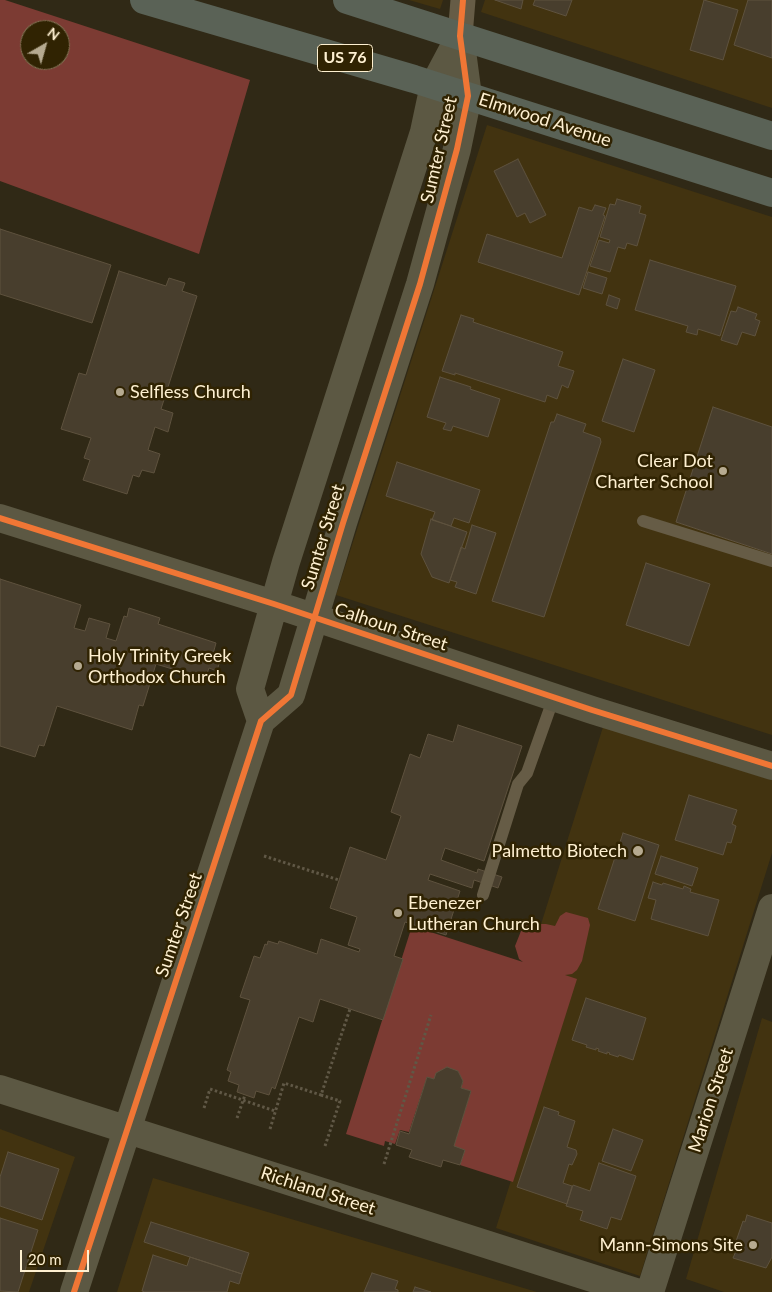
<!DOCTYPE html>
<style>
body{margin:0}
#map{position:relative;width:772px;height:1292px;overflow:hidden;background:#302916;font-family:Lato,sans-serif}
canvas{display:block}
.north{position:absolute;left:20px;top:20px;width:50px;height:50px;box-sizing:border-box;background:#302302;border:1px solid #827555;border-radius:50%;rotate:38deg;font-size:14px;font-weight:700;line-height:20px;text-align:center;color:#fef0d1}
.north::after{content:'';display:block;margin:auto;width:18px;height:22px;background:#b6aa90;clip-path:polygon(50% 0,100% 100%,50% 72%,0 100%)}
.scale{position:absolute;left:20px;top:1250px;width:69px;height:22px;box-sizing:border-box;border:2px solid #fef0d1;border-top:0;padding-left:6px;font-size:15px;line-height:18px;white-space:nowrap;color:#fef0d1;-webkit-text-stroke:4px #302302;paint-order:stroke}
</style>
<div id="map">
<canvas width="772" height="1292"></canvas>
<div class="north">N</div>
<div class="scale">20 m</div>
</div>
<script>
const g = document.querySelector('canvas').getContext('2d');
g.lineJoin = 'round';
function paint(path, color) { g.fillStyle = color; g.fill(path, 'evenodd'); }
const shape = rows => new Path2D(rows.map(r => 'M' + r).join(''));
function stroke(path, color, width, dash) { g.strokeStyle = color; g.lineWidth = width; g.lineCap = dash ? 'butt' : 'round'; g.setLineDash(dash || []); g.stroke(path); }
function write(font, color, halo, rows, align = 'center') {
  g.font = font + ' Lato,sans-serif'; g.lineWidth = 5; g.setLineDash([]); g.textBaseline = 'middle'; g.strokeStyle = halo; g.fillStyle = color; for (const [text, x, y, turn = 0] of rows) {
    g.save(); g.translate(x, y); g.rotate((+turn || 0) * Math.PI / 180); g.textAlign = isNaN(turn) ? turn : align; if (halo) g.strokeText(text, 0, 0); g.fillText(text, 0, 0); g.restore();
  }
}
paint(shape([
 [409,0,443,0,440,9],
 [485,0,772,0,772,108,481,12],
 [487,125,772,217,772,735,336,595],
 [603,727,772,780,772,853,640,1276,496,1228,572,987,526,972],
 [762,1018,772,1022,772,1292,724,1292,686,1279],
 [0,1129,75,1157,29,1292,0,1292],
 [153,1178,537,1292,117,1292]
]), '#423310');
paint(shape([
 [0,0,5,0,250,80,199,254,0,181],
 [30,30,60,30,60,60,30,60],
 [566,912,588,918,590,925,582,961,577,970,572,974,565,975,577,979,513,1182,460,1165,464,1151,453,1147,471,1091,461,1088,463,1082,458,1071,434,1079,427,1077,409,1132,400,1130,395,1144,385,1141,384,1146,346,1134,412,926,523,962,519,959,515,946,521,931,528,924,546,924,555,926,560,916]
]), '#7c3b33');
const building = shape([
 [495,0,523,0,521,9,495,0],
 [535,0,572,0,566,16,533,5,535,0],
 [704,0,738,10,723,60,690,50,704,0],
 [748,0,772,0,772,58,734,45,748,0],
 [518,159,546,215,530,223,525,213,517,217,494,171,518,159],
 [617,199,641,206,639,213,646,215,637,246,627,243,625,249,618,247,610,272,590,266,599,240,609,243,610,240,600,237,610,204,615,205,617,199],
 [595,205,606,208,603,215,605,216,579,295,478,262,487,234,562,258,579,207,592,211,595,205],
 [0,229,111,265,92,323,0,294,0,229],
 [650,260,736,286,720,336,698,329,697,335,686,332,688,326,635,310,650,260],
 [119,271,166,286,169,278,185,283,182,291,197,296,161,409,173,413,168,432,155,427,148,450,160,454,154,473,142,470,139,477,133,475,127,494,83,480,90,460,84,458,91,438,61,429,79,373,86,375,119,271],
 [588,272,607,278,602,294,583,288,588,272],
 [609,295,620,299,617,309,606,305,609,295],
 [738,307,757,314,755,319,760,321,755,336,742,332,737,345,721,340,731,311,736,312,738,307],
 [461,315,474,319,473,322,563,352,558,366,574,371,568,388,562,385,557,399,547,395,545,402,455,373,455,375,442,371,461,315],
 [623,359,655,370,634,432,602,421,623,359],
 [440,377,471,387,470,389,500,399,488,437,453,426,451,431,443,429,446,423,427,417,440,377],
 [713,407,772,427,772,554,676,522,713,407],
 [557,414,586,424,583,432,600,438,601,442,544,617,492,601,551,422,554,422,557,414],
 [397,462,480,490,469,523,454,518,451,526,432,520,435,512,386,496,397,462],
 [431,519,467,532,449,583,432,577,421,554,431,519],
 [472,525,496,533,476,594,455,587,457,582,450,580,461,547,465,549,472,525],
 [646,563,710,584,689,646,626,625,646,563],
 [0,579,81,605,74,628,85,631,89,618,110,624,106,638,116,641,124,616,127,617,129,608,160,618,158,624,216,643,213,654,221,657,217,671,209,668,205,679,156,664,143,706,139,705,132,730,57,706,44,746,39,745,35,757,0,746,0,579],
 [458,725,522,746,484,861,445,848,441,860,477,873,478,869,502,877,498,888,474,880,472,888,430,874,428,880,460,891,446,935,405,922,394,956,403,959,383,1020,320,999,313,1022,299,1017,275,1089,272,1087,269,1095,256,1091,254,1098,237,1092,239,1085,228,1081,231,1072,227,1070,250,1000,240,997,254,956,260,958,265,944,267,945,268,941,278,944,279,941,317,954,321,939,359,952,360,949,348,945,357,917,330,908,350,847,386,860,401,816,391,812,410,754,420,758,428,734,453,742,458,725],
 [689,795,737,810,732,824,736,826,731,843,727,842,723,855,675,840,689,795],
 [623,833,659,845,635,921,598,909,623,833],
 [661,856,698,868,692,886,655,874,661,856],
 [653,882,662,885,663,883,683,889,684,886,691,889,690,892,719,900,708,936,651,919,656,900,648,898,653,882],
 [586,998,646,1018,633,1060,619,1055,618,1057,609,1054,610,1053,607,1052,607,1054,598,1051,599,1049,596,1048,596,1050,586,1047,587,1045,572,1040,586,998],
 [447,1067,458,1071,463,1081,461,1088,471,1091,454,1146,465,1150,460,1165,443,1160,441,1167,409,1157,412,1150,396,1145,400,1131,409,1134,427,1077,434,1079,436,1073,447,1067],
 [544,1107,559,1112,558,1115,575,1121,567,1147,576,1150,577,1154,572,1165,569,1164,563,1183,572,1186,567,1204,517,1187,544,1107],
 [613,1129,643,1140,631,1171,602,1161,613,1129],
 [8,1152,59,1169,42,1220,0,1206,0,1177,8,1152],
 [599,1163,636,1176,621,1220,611,1217,607,1229,580,1220,583,1211,566,1206,573,1185,590,1191,599,1163],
 [747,1215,772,1223,772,1257,766,1268,733,1258,736,1251,733,1250,743,1221,745,1222,747,1215],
 [0,1218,38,1230,18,1292,0,1291,0,1218],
 [151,1222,249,1253,242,1274,144,1242,151,1222],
 [153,1255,187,1266,190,1257,242,1274,239,1284,230,1281,227,1292,145,1292,142,1291,153,1255],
 [372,1273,398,1281,395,1289,398,1290,398,1292,364,1292,372,1273],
 [415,1287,431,1292,413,1292,415,1287]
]);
paint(building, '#483e2d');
stroke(building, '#5e523e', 1);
stroke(shape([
 [264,856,339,880],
 [204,1108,210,1089,275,1111],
 [237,1118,245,1095],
 [270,1129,284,1083,321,1095],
 [325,1146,340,1101,321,1095,350,1009],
 [384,1164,431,1015]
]), '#605846', 3, [2.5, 2.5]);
stroke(shape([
 [643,521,772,561],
 [483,895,518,784,527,773,554,697]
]), '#665c46', 12);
stroke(shape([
 [460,36,463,0]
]), '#665c46', 25);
stroke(shape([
 [0,518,274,604,592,710,772,766],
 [261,721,250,689,286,562,424,132,434,85,460,36],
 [0,1089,636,1292],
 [74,1292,261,721,291,695,343,523,420,284,457,149,468,96,460,36],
 [650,1292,772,908]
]), '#5c5843', 28);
stroke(shape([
 [144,0,414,79,772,193],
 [347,0,772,136]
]), '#5a6256', 28);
stroke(shape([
 [0,518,274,604,592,710,772,766],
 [74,1292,261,721,291,695,343,523,420,284,457,149,468,96,460,36,463,0]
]), '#f07635', 6);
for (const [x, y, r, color] of [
 [120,392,5,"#b6aa90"],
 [723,471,5,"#b6aa90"],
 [78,666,5,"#b6aa90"],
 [638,851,6,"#b6aa90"],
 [398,913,5,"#b6aa90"],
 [753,1245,5,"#b6aa90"]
]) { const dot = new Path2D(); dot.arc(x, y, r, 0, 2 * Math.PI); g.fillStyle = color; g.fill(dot); stroke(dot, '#302302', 2); }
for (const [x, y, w] of [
 [345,58,55]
]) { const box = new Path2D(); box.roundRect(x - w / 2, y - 13.5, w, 27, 4); g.fillStyle = '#302302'; g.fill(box); stroke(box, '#fef0d1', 1); }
write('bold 16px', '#fef0d1', null, [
 ["US 76",345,58]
]);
write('18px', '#fef0d1', '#302302', [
 ["Elmwood Avenue",545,120,18],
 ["Sumter Street",439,150,-77],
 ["Sumter Street",323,537,-73],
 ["Calhoun Street",391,627,18],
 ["Sumter Street",179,925,-71],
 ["Marion Street",711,1100,-72],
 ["Richland Street",318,1191,18]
]);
write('18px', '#fef0d1', '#302302', [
 ["Selfless Church",130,392],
 ["Clear Dot",713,461,"right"],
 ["Charter School",713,482,"right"],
 ["Holy Trinity Greek",88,656],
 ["Orthodox Church",88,677],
 ["Palmetto Biotech",627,851,"right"],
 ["Ebenezer",408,903],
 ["Lutheran Church",408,924],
 ["Mann-Simons Site",743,1245,"right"]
], 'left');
</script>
